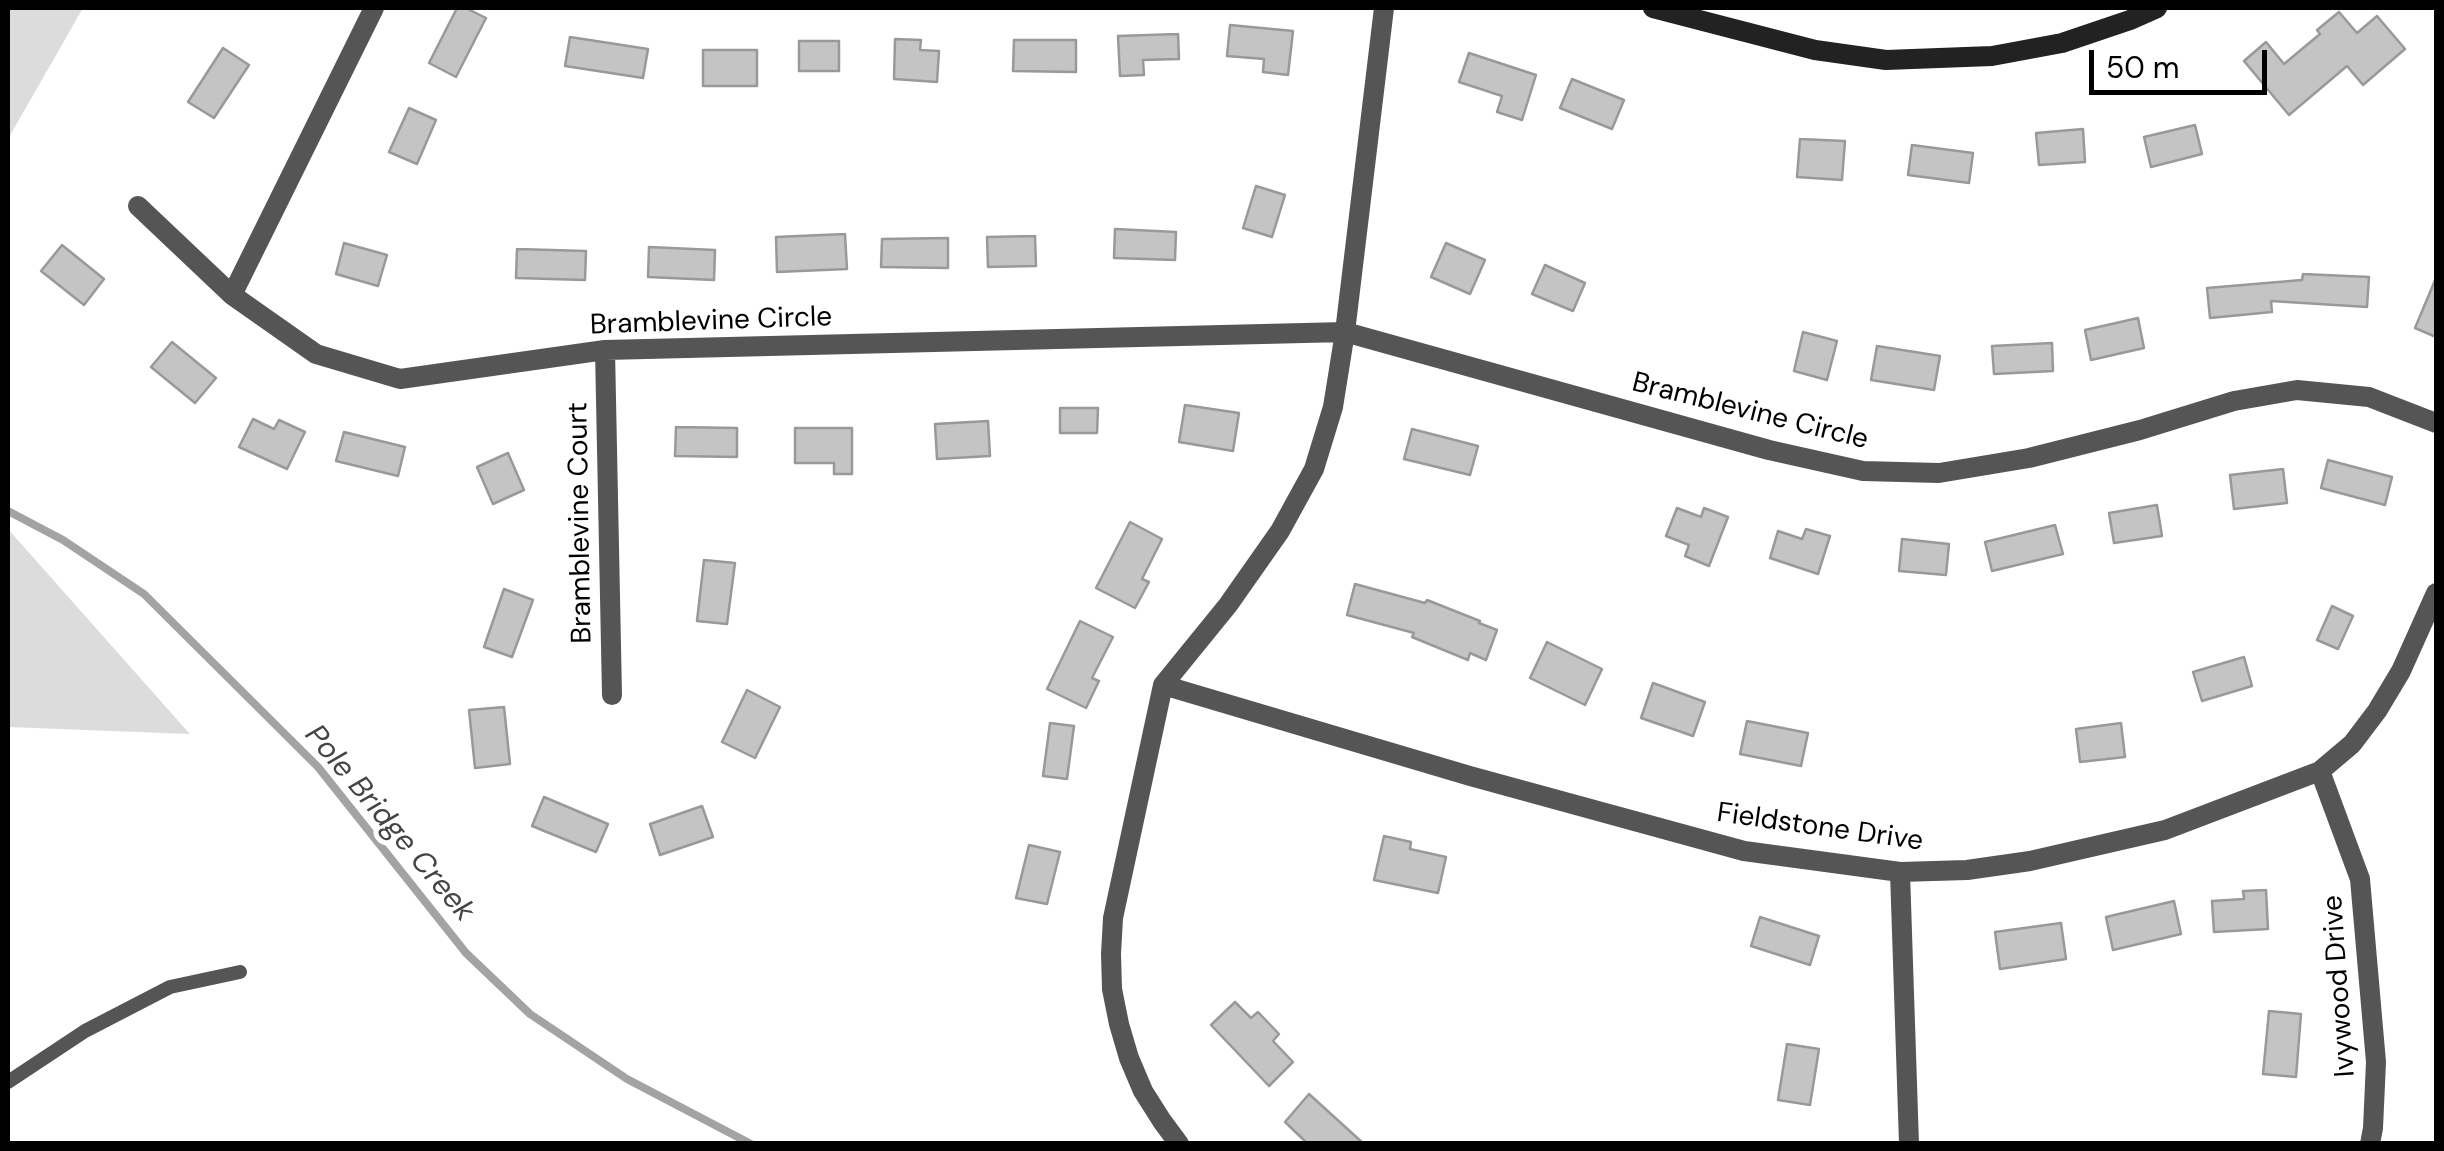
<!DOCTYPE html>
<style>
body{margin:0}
#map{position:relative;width:2444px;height:1151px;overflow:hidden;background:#fff;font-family:"DM Sans",sans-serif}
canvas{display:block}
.frame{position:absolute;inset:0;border:10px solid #000;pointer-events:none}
.scale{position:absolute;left:2089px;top:50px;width:178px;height:45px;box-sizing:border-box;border:5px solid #000;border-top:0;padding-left:12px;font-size:30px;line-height:35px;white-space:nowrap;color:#000;-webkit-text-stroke:8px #fff;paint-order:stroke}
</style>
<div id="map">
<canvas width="2444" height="1151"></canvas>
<div class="frame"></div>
<div class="scale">50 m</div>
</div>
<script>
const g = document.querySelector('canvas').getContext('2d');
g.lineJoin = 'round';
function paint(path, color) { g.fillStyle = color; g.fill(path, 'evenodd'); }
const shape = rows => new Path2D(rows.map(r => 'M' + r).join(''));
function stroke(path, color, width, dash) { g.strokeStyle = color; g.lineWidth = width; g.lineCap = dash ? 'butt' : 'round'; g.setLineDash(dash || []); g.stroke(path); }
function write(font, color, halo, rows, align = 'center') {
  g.font = font + ' "DM Sans",sans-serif'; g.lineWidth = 10; g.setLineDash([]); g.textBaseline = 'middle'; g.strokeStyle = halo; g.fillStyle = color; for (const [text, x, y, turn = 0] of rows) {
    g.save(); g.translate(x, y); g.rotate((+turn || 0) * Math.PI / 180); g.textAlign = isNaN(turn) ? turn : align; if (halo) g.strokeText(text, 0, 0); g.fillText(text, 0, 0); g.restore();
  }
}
paint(shape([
 [8,8,83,8,8,139],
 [8,529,189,733,190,734,8,727]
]), '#dcdcdc');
stroke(shape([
 [8,511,63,540,144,594,318,767,466,953,530,1014,627,1079,751,1144]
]), '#a3a3a3', 8);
const building = shape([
 [457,8,466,8,486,18,456,77,429,63,457,8],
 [2339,12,2357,33,2377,16,2405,49,2363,85,2347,66,2289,115,2244,61,2266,42,2284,64,2320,34,2317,30,2339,12],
 [1230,25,1293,31,1288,75,1263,72,1264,59,1227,56,1230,25],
 [1178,34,1179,59,1143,60,1144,75,1120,76,1118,36,1178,34],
 [570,37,648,49,643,78,565,66,570,37],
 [895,39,921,40,920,50,939,51,937,82,894,79,895,39],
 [1014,40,1076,40,1076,72,1013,71,1014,40],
 [799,41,839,41,839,71,799,71,799,41],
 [223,48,249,65,214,118,188,102,223,48],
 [703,50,757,50,757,86,703,86,703,50],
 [1469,53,1536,75,1522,120,1497,112,1502,96,1459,82,1469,53],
 [1572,79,1624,100,1612,129,1560,108,1572,79],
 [409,108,436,120,417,164,389,152,409,108],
 [2195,125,2202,154,2151,167,2144,137,2195,125],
 [2083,129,2085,162,2039,165,2036,133,2083,129],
 [1800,139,1845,141,1842,180,1797,177,1800,139],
 [1912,145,1973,153,1969,183,1908,175,1912,145],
 [1256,186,1285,195,1272,237,1243,228,1256,186],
 [1115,229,1176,232,1175,260,1114,258,1115,229],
 [845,234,847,269,777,272,776,237,845,234],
 [1035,236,1036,266,988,267,987,237,1035,236],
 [948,238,948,268,881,267,882,239,948,238],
 [344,243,387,255,378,286,336,274,344,243],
 [1446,243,1485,260,1470,294,1431,277,1446,243],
 [62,245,104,279,84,305,41,271,62,245],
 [649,247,715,250,714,280,648,277,649,247],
 [517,249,586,251,585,280,516,278,517,249],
 [1545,265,1585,283,1573,311,1532,294,1545,265],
 [2303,274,2369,277,2367,307,2271,301,2272,312,2210,318,2207,288,2302,280,2303,274],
 [2436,278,2436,337,2415,328,2436,278],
 [2138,318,2144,348,2091,360,2085,330,2138,318],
 [1803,332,1837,341,1827,380,1794,371,1803,332],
 [172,342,216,378,195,403,151,367,172,342],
 [2052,343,2053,371,1994,374,1992,346,2052,343],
 [1877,346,1940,356,1934,390,1871,380,1877,346],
 [1185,405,1239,413,1233,451,1179,442,1185,405],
 [1060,408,1098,408,1097,433,1060,433,1060,408],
 [253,419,274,429,279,420,305,432,287,469,239,447,253,419],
 [988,421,990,456,937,459,935,424,988,421],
 [676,427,737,428,737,457,675,456,676,427],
 [795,428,852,428,852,474,834,474,834,463,795,463,795,428],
 [1412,429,1478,446,1470,475,1404,459,1412,429],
 [344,432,405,447,398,476,336,461,344,432],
 [508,453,524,490,493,504,477,467,508,453],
 [2328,460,2392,477,2385,505,2321,488,2328,460],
 [2283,469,2287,503,2234,509,2230,475,2283,469],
 [2157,505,2162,536,2114,543,2109,513,2157,505],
 [1677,508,1701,517,1704,508,1728,517,1709,566,1685,556,1689,545,1666,536,1677,508],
 [1130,522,1162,539,1142,579,1149,582,1135,608,1096,588,1130,522],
 [2055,525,2063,554,1992,571,1985,542,2055,525],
 [1806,529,1830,536,1818,574,1770,558,1778,531,1802,539,1806,529],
 [1902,539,1949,544,1946,575,1899,571,1902,539],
 [704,560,735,563,727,624,697,621,704,560],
 [1355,584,1425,603,1427,600,1480,621,1479,623,1497,630,1486,660,1470,653,1468,660,1412,637,1414,633,1347,615,1355,584],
 [504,589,533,600,512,657,484,647,504,589],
 [2332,606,2353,616,2338,649,2317,640,2332,606],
 [1080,621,1113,637,1092,678,1099,681,1086,708,1047,689,1080,621],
 [1547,642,1602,669,1585,705,1530,678,1547,642],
 [2244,657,2252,686,2202,701,2193,672,2244,657],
 [1653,683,1705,702,1693,736,1641,718,1653,683],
 [747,690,780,707,755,758,722,742,747,690],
 [504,707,510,764,475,768,469,710,504,707],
 [1747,721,1808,733,1801,766,1740,754,1747,721],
 [1050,723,1074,726,1067,779,1043,776,1050,723],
 [2121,723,2125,757,2080,762,2076,729,2121,723],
 [544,797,608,824,596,852,532,826,544,797],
 [702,806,713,837,660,855,650,824,702,806],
 [1384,836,1411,842,1410,849,1446,857,1438,893,1374,880,1384,836],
 [1029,845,1060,852,1047,904,1016,898,1029,845],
 [2266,890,2268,929,2214,932,2212,901,2244,899,2243,891,2266,890],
 [2174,901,2181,934,2113,950,2106,917,2174,901],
 [1760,917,1819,936,1810,965,1751,946,1760,917],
 [2061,923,2066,959,2000,969,1995,932,2061,923],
 [1235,1002,1251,1018,1258,1012,1279,1034,1273,1041,1293,1062,1269,1086,1211,1025,1235,1002],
 [2269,1011,2301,1014,2296,1077,2263,1074,2269,1011],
 [1787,1044,1819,1049,1810,1105,1778,1100,1787,1044],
 [1309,1094,1364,1144,1308,1144,1285,1122,1309,1094]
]);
paint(building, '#c4c4c4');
stroke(building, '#999', 2.5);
stroke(shape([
 [8,1082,85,1031,170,987,240,972]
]), '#555', 14);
stroke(shape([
 [138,206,232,295,316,354,400,379,605,350,1345,332,1769,450,1863,471,1939,473,2029,458,2140,430,2234,401,2297,390,2369,397,2436,423],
 [232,295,374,8],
 [605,350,612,695],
 [1163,685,1470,776,1744,851,1900,872,1967,870,2030,861,2165,830,2320,771,2352,744,2377,711,2401,671,2436,593],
 [2320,771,2360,879,2376,1062,2373,1128,2370,1144],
 [1900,872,1909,1144],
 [1179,1144,1162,1121,1143,1091,1129,1058,1119,1024,1112,989,1111,954,1113,918,1163,685,1228,605,1280,531,1314,469,1333,407,1345,332,1384,8]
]), '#555', 20);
stroke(shape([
 [1653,8,1815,50,1886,60,1992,56,2062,43,2130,20,2157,8]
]), '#222', 20);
write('28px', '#000', '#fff', [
 ["Bramblevine Circle",711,322,-2],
 ["Bramblevine Circle",1750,412,14],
 ["Bramblevine Court",581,523,-91],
 ["Fieldstone Drive",1820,828,8],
 ["Ivywood Drive",2340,986,-94]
]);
write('italic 30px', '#444', '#fff', [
 ["Pole Bridge Creek",389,824,50]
]);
</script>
